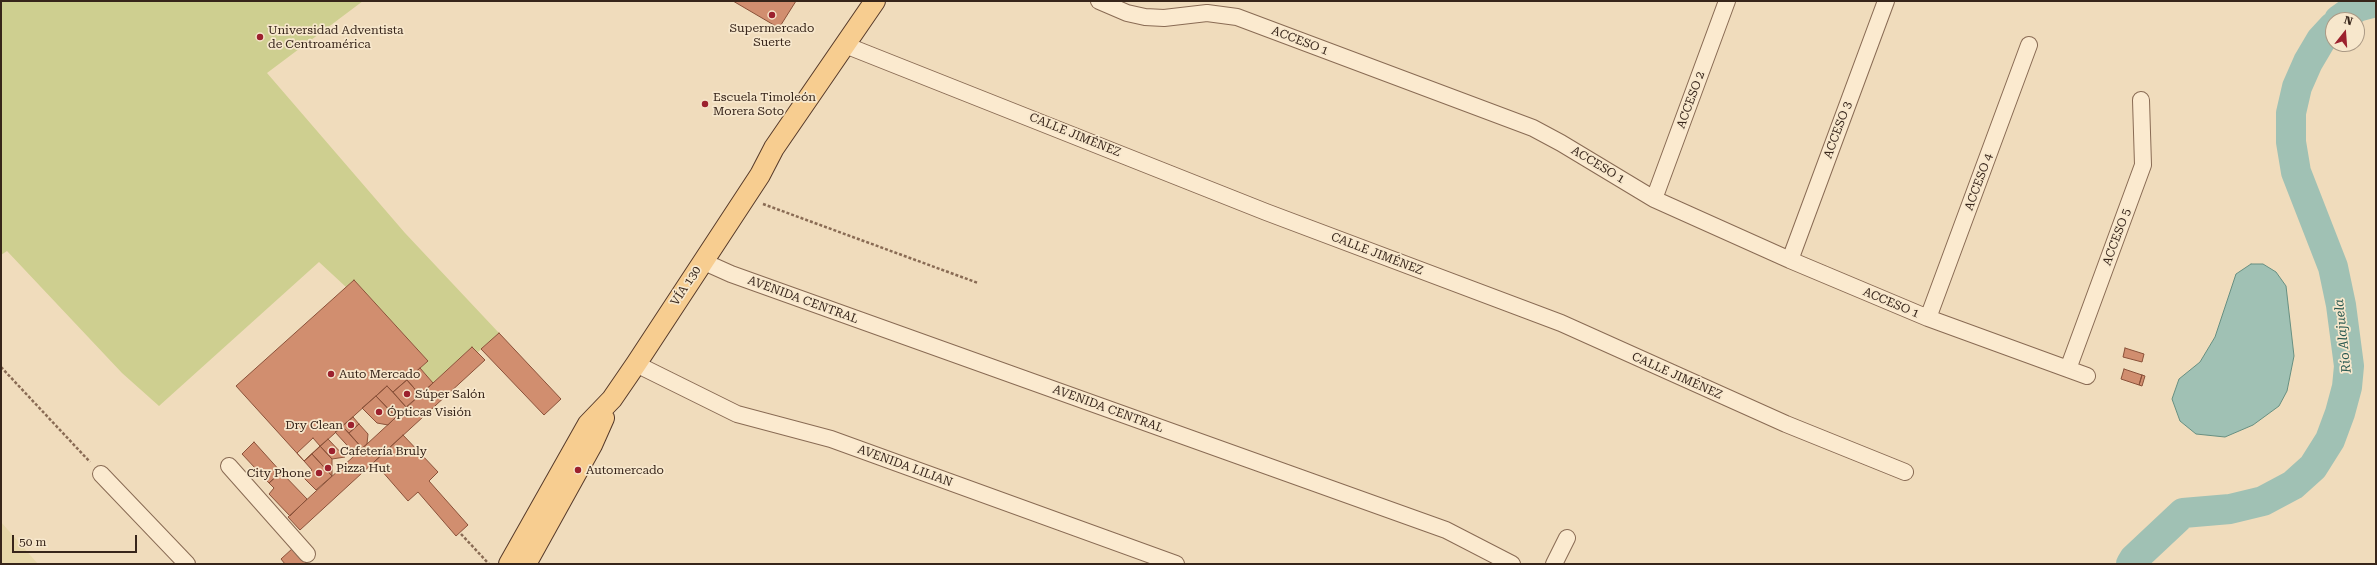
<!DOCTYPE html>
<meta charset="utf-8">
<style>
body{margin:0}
#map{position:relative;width:2377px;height:565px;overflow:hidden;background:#f0dcbc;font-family:"Roboto Serif",serif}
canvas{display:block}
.frame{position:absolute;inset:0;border:2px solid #37251a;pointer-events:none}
.north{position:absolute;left:2325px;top:12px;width:40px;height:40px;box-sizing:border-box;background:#f7e7cc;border:1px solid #aa9985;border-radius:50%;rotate:17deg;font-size:11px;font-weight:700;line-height:16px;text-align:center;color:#37251a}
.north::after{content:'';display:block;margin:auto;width:14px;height:18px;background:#9c212e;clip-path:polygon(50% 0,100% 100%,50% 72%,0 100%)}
.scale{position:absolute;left:12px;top:535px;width:125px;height:18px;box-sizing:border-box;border:2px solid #37251a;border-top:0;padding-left:5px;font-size:12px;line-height:14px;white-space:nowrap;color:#37251a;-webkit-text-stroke:3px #f7e7cc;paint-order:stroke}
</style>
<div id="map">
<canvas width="2377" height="565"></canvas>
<div class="frame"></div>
<div class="north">N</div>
<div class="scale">50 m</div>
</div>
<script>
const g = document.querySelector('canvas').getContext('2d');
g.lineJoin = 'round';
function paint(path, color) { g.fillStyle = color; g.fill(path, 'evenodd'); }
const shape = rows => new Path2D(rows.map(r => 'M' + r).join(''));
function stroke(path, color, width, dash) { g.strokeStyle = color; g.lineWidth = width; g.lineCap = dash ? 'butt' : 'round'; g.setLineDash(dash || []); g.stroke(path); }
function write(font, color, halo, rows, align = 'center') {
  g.font = font + ' "Roboto Serif",serif'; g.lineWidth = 3.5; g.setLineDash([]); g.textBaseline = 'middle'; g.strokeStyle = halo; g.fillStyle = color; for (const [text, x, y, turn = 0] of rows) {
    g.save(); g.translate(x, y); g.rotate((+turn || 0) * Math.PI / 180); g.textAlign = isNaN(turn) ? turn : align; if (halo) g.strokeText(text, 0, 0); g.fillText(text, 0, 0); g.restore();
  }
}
paint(shape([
 [1,522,38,564,1,564]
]), '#e7d7a9');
paint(shape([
 [1,1,363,1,267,73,405,233,499,333,478,352,472,347,433,383,420,368,428,361,354,280,346,287,319,262,159,406,122,373,7,251,1,255]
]), '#cecf90');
const water = shape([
 [2251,264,2263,264,2276,272,2286,286,2294,356,2287,391,2279,406,2253,425,2225,437,2196,434,2180,421,2172,399,2179,379,2200,362,2215,337,2236,274,2251,264]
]);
paint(water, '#a0c1b4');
stroke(water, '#678f81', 1);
stroke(shape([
 [2339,20,2357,7,2376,2],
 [2131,564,2134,559,2183,513,2230,509,2263,501,2293,485,2313,467,2330,440,2340,413,2347,387,2349,366,2341,305,2333,267,2296,172,2291,142,2291,113,2297,87,2308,62,2321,40,2333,27]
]), '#a0c1b4', 30);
const building = shape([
 [733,1,796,1,779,28,733,1],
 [354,280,428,361,393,392,387,386,304,461,236,386,354,280],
 [499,333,561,399,544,415,481,349,499,333],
 [472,347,485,360,300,530,288,517,472,347],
 [2125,348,2144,354,2142,362,2123,357,2125,348],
 [420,368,433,383,420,395,407,380,420,368],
 [2124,369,2142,375,2139,385,2121,379,2124,369],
 [2142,375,2145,376,2142,386,2139,385,2142,375],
 [407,380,420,395,406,407,393,392,407,380],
 [387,386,406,407,396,417,376,396,387,386],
 [376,396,396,417,388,425,377,423,362,408,376,396],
 [353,417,359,424,349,433,342,426,353,417],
 [359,424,368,434,367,444,362,448,349,433,359,424],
 [342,426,362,448,355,454,335,432,342,426],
 [403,435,438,472,429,481,468,525,456,536,418,492,408,501,374,462,403,435],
 [313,438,320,446,304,461,297,453,313,438],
 [328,439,345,457,332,459,320,446,328,439],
 [254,442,281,472,269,483,242,454,254,442],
 [320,446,332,459,332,476,312,454,320,446],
 [312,454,332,476,316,490,304,478,312,470,304,461,312,454],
 [281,472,307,499,290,516,269,494,274,488,269,483,281,472],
 [293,548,307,564,285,564,281,559,293,548]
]);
paint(building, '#d18e6f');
stroke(building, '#8a5139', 1);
const minor = shape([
 [1099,1,1127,13,1145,17,1164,18,1207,13,1237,17,1533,128,1561,143,1654,199,1790,260,1928,318,2087,376],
 [845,45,1266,212,1561,323,1786,424,1905,472],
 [1654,199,1727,1],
 [1790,260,1886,1],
 [702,261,731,274,1446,530,1512,564],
 [1928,318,2029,45],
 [636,364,737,414,831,439,1176,564],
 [2068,369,2143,165,2141,100],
 [229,466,307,554],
 [101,474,187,564],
 [1554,564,1567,538]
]);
const major = shape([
 [509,564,588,424,612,399,636,364,760,175,774,148,875,1],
 [526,564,592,445,604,418]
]);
stroke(minor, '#896b54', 18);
stroke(major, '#563a2a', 22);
stroke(shape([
 [763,204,978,283],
 [1,367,90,462],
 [461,534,489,564]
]), '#896b54', 2.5, [3, 2]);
stroke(minor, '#fbeacf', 16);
stroke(major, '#f7cd90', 20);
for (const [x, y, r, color] of [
 [772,15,4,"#9c212e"],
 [260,37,4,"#9c212e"],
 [705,104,4,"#9c212e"],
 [331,374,4,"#9c212e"],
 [407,394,4,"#9c212e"],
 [379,412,4,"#9c212e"],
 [351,425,4,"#9c212e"],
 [332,451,4,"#9c212e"],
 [328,468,4,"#9c212e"],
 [578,470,4,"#9c212e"],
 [319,473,4,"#9c212e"]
]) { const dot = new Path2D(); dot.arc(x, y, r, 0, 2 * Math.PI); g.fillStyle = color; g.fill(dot); stroke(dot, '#f7e7cc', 1.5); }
write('12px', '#37251a', '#f7e7cc', [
 ["Supermercado",772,28,"center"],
 ["Suerte",772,42,"center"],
 ["Universidad Adventista",268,30],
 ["de Centroamérica",268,44],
 ["Escuela Timoleón",713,97],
 ["Morera Soto",713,111],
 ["Auto Mercado",339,374],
 ["Súper Salón",415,394],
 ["Ópticas Visión",387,412],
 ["Dry Clean",343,425,"right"],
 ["Cafetería Bruly",340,451],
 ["Pizza Hut",336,468],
 ["Automercado",586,470],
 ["City Phone",311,473,"right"]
], 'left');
write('12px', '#37251a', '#f7e7cc', [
 ["ACCESO 1",1300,41,21],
 ["ACCESO 2",1691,100,-70],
 ["ACCESO 3",1838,130,-70],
 ["CALLE JIMÉNEZ",1075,135,22],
 ["ACCESO 1",1598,165,31],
 ["ACCESO 4",1979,182,-70],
 ["ACCESO 5",2117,237,-70],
 ["CALLE JIMÉNEZ",1377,254,21],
 ["VÍA 130",686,286,-57],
 ["AVENIDA CENTRAL",803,300,20],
 ["ACCESO 1",1891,303,23],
 ["CALLE JIMÉNEZ",1677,376,24],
 ["AVENIDA CENTRAL",1108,409,20],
 ["AVENIDA LILIAN",905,466,20]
]);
write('italic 13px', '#285850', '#f7e7cc', [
 ["Río Alajuela",2343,336,-96]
]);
</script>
